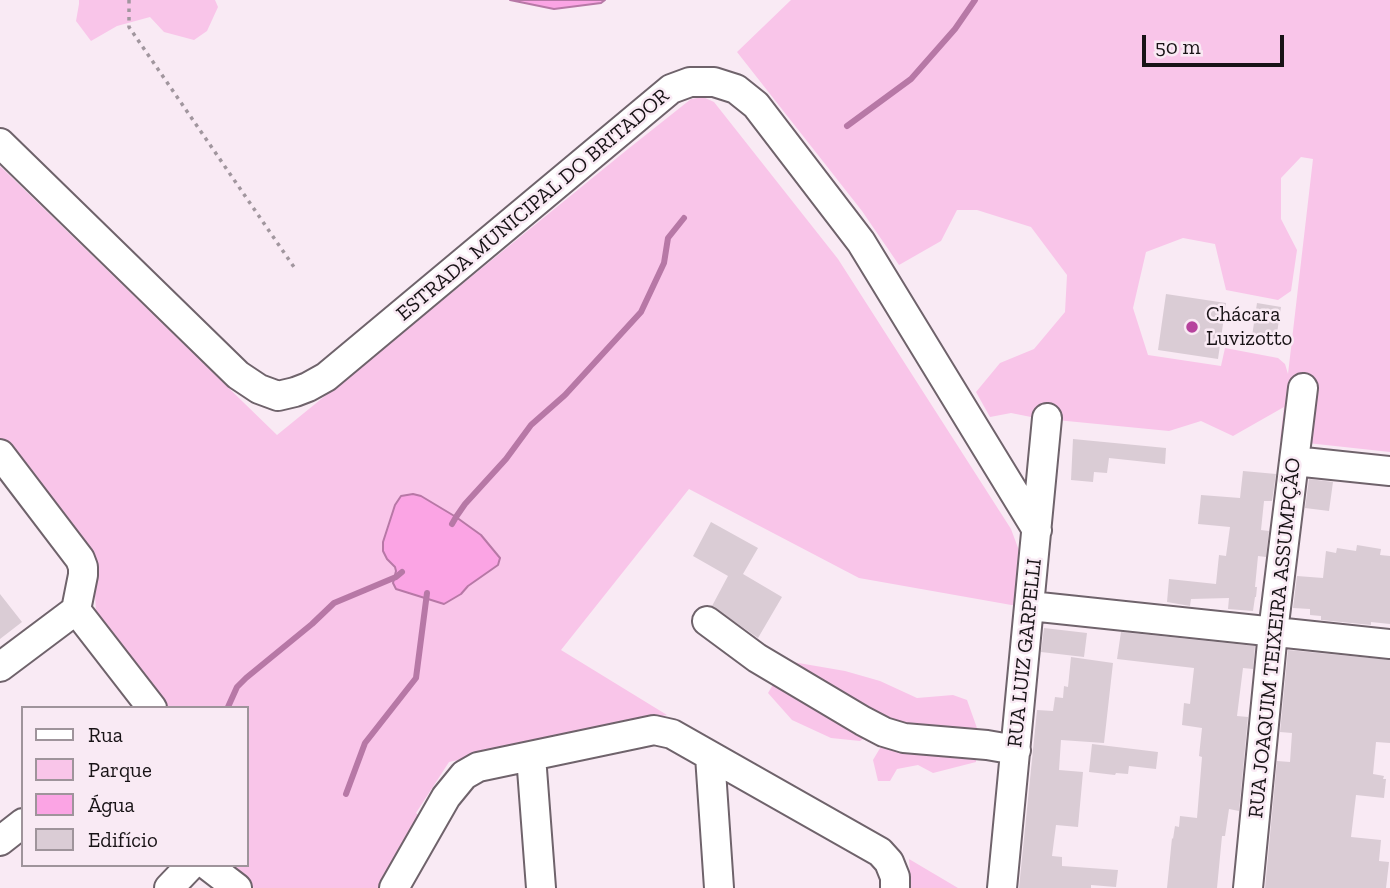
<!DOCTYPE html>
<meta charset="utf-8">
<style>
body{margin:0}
#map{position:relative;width:1390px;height:888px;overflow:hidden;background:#f9eaf4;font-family:"Zilla Slab",serif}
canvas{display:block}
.legend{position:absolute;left:21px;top:706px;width:228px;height:161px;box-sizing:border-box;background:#f9eaf4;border:2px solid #9f949b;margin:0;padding:9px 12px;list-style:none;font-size:21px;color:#181316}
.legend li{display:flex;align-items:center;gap:14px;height:35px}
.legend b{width:35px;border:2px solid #9f949b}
.scale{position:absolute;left:1142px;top:35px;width:142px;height:32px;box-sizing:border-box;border:4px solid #181316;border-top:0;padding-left:9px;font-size:21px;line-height:24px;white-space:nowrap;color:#181316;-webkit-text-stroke:5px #f9eaf4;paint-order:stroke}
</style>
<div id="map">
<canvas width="1390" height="888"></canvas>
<ul class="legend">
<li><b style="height:9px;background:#fff"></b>Rua</li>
<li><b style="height:19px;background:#f9c5e9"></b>Parque</li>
<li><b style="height:19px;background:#fba4e4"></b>Água</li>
<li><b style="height:19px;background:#daccd5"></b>Edifício</li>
</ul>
<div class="scale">50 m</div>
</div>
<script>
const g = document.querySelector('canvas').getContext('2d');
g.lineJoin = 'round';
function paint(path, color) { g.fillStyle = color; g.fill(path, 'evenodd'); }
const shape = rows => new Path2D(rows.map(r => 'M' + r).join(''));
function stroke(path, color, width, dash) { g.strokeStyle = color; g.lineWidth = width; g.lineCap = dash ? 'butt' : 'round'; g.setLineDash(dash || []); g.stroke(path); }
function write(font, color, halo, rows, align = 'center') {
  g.font = font + ' "Zilla Slab",serif'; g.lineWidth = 5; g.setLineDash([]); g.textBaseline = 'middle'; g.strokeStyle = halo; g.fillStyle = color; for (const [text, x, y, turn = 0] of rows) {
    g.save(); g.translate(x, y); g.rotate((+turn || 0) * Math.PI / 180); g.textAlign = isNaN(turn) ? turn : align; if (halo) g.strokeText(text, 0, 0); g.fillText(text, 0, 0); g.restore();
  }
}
paint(shape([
 [79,0,215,0,218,7,207,31,194,40,164,32,150,17,117,26,91,41,76,21,79,4],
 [791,0,1390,0,1390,452,1280,440,1284,407,1233,436,1201,421,1169,431,1036,418,1011,413,990,417,976,392,1000,363,1034,349,1065,312,1067,275,1031,227,977,210,957,210,941,241,899,265,862,211,737,52],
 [1301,157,1313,159,1288,374,1285,364,1278,358,1225,348,1221,366,1148,355,1133,308,1146,252,1183,238,1215,244,1226,290,1278,300,1291,291,1297,250,1281,219,1281,178],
 [703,97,714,102,838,259,1011,529,1021,556,1017,606,859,578,689,489,561,650,667,715,449,762,416,813,421,817,382,888,254,888,225,865,247,865,247,708,166,708,99,622,96,611,93,562,10,449,0,440,0,166,277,435,628,149,691,99],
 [787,661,845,671,880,681,917,698,953,695,967,700,977,728,976,762,933,773,918,765,897,769,890,781,878,781,873,760,886,738,903,727,891,719,860,741,831,738,792,720,768,693],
 [909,859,958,888,911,888]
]), '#f9c5e9');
const water = shape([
 [510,0,605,0,601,3,554,9,510,0],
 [413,494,421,496,456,517,481,535,500,558,498,565,468,586,461,594,444,604,396,589,393,583,396,571,395,567,387,559,383,551,383,542,395,505,401,496,413,494]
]);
paint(water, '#fba4e4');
stroke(water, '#b778a6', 2);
stroke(shape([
 [847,126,911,79,955,29,975,0],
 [452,524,456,517,465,504,506,459,531,425,565,395,641,312,664,263,668,238,684,218],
 [228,707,237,687,246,678,312,624,334,603,396,577,402,572],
 [346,794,365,743,416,678,427,593]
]), '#b778a6', 6);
paint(shape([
 [1166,294,1226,303,1218,359,1158,350],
 [1257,303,1281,307,1275,346,1251,343],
 [1073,439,1166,448,1165,464,1109,458,1107,473,1094,472,1093,482,1071,480],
 [1243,471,1276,474,1272,501,1264,501,1261,530,1269,531,1266,557,1258,556,1255,587,1257,587,1256,597,1255,597,1253,611,1228,609,1229,598,1191,599,1190,606,1167,602,1169,579,1216,584,1219,555,1226,556,1230,527,1198,524,1201,495,1240,498],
 [1309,479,1333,482,1329,511,1305,508],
 [711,522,758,548,743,574,782,597,758,638,712,606,728,576,693,556],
 [1357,545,1381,549,1380,555,1390,556,1390,624,1371,622,1371,625,1321,620,1321,616,1310,615,1310,609,1293,608,1297,576,1323,578,1326,551,1336,553,1337,548,1356,551],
 [0,594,22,622,0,639],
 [1044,628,1087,633,1084,657,1041,652],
 [1121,632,1255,646,1253,669,1243,668,1237,716,1248,717,1239,811,1229,809,1225,836,1222,836,1217,888,1167,888,1172,838,1173,839,1175,826,1179,827,1180,816,1197,818,1202,757,1199,756,1202,728,1182,725,1184,703,1190,704,1194,668,1117,659],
 [1288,650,1390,660,1390,743,1376,742,1373,774,1384,776,1383,779,1386,779,1384,798,1356,795,1351,837,1381,840,1379,861,1389,862,1386,888,1265,888,1277,761,1290,762,1292,733,1280,732],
 [1071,657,1113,663,1104,743,1061,740,1059,770,1083,772,1078,827,1056,825,1052,856,1062,857,1062,866,1118,870,1116,887,1091,885,1091,888,1019,888,1037,710,1053,711,1055,697,1063,698,1064,686,1068,687],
 [1092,744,1158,752,1156,769,1129,766,1128,774,1116,773,1115,775,1089,772]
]), '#daccd5');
const minor = shape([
 [0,143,238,375,259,389,278,396,295,392,308,387,326,377,671,89,690,82,714,82,736,89,756,105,861,242,1037,530],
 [0,454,80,559,83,567,83,575,76,610,0,667],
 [1294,461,1390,471],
 [1030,606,1390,644],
 [76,610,152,708],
 [707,621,757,658,863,721,884,732,904,738,987,745,1016,750],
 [531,756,541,888],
 [710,756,719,888],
 [0,841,23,823],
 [207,865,237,888],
 [169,888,191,865],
 [394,888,446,797,464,775,478,767,654,730,672,734,880,852,889,862,895,877,895,888],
 [1002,888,1047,418],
 [1248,888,1273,632,1303,388]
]);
stroke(minor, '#6f636b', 32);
stroke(shape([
 [129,0,129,27,296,270]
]), '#a1969e', 3.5, [3.5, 5]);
stroke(minor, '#fff', 28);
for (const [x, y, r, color] of [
 [1192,327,7,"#b6439d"]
]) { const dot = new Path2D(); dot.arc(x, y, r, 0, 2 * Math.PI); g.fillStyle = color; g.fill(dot); stroke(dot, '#f9eaf4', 2.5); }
write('21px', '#181316', '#f9eaf4', [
 ["ESTRADA MUNICIPAL DO BRITADOR",533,205,-40],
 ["RUA JOAQUIM TEIXEIRA ASSUMPÇÃO",1275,638,-84],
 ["RUA LUIZ GARPELLI",1025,653,-84]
]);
write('21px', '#181316', '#f9eaf4', [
 ["Chácara",1206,315],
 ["Luvizotto",1206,339]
], 'left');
</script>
